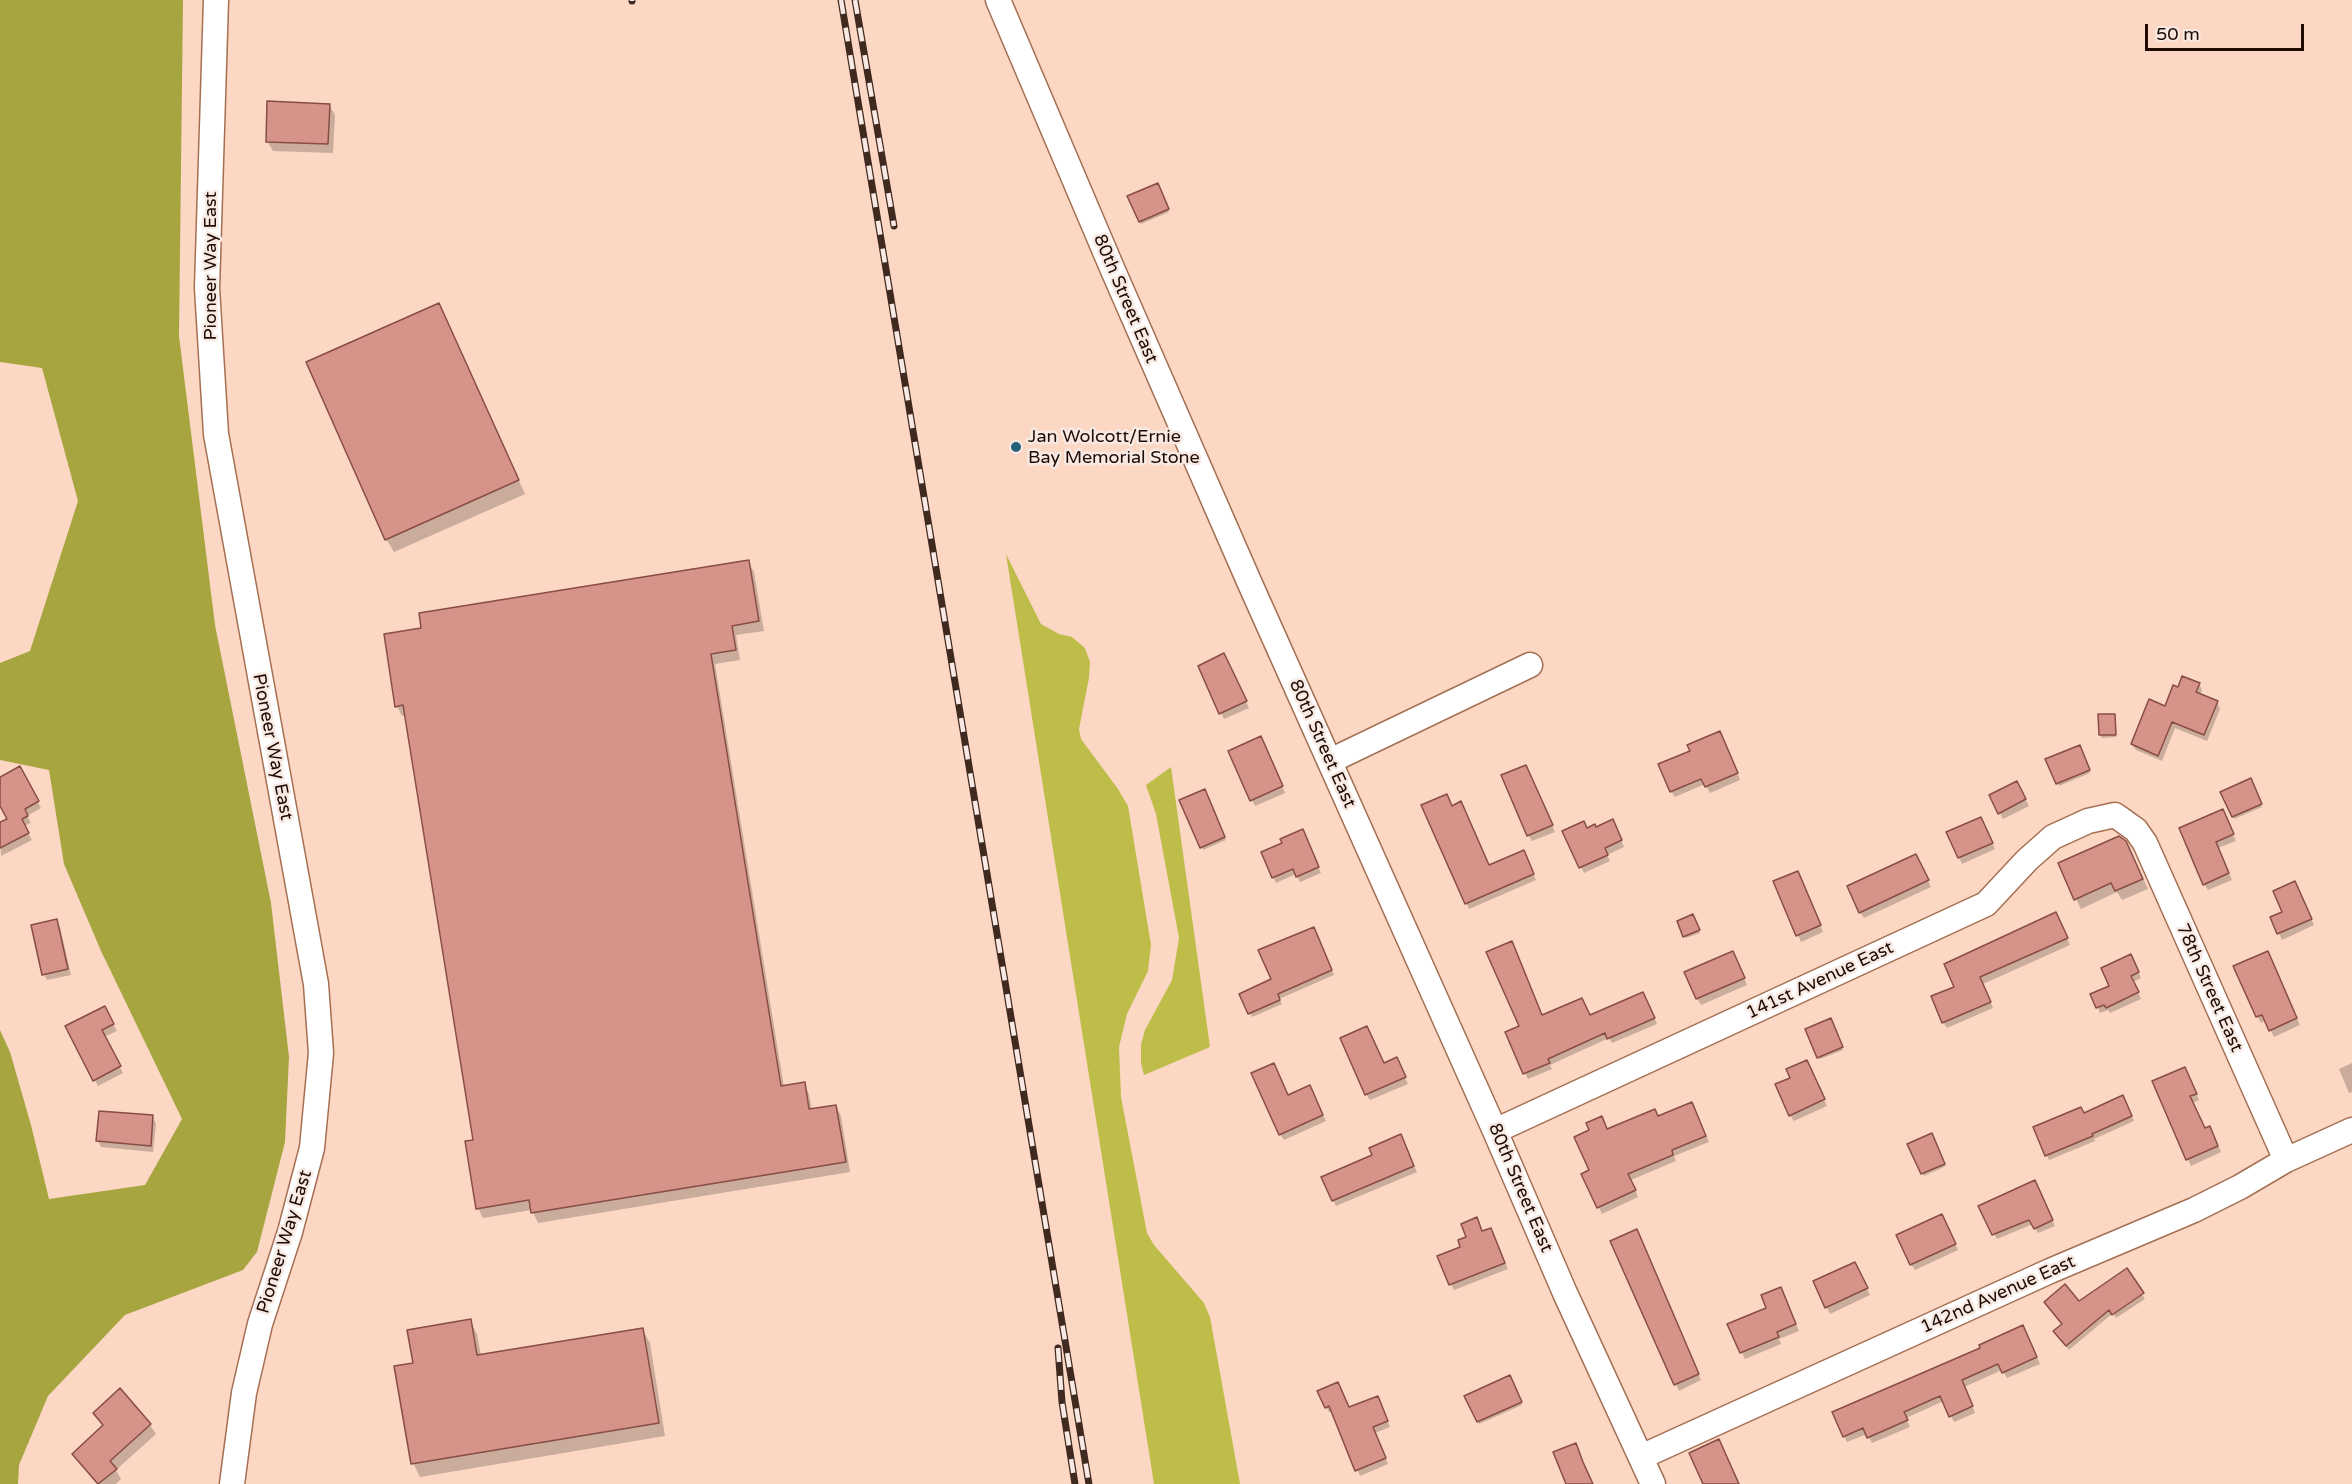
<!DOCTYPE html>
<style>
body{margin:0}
#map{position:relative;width:2352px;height:1484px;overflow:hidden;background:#fcd7c4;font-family:"Varela Round",sans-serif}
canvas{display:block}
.scale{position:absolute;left:2145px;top:24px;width:159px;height:27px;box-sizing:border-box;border:3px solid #1f0b02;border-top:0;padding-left:8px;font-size:18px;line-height:21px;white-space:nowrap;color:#1f0b02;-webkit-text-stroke:4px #f7eae4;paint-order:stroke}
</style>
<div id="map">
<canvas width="2352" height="1484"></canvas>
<div class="scale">50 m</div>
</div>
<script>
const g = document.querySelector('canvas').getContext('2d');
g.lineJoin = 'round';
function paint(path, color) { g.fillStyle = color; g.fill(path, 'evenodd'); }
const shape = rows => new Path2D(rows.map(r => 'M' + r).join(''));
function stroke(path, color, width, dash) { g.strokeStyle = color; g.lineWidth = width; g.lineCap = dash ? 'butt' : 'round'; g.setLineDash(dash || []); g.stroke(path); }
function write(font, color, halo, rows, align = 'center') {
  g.font = font + ' "Varela Round",sans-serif'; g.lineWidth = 5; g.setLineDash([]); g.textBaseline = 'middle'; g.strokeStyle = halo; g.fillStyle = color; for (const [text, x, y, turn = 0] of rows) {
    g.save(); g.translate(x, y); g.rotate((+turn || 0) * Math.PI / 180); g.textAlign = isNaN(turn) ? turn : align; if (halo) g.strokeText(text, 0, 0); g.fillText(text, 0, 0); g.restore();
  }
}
paint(shape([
 [1006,554,1041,624,1059,634,1072,637,1085,648,1090,662,1089,678,1079,729,1081,739,1118,789,1128,806,1151,945,1148,971,1127,1014,1119,1047,1121,1097,1147,1233,1154,1245,1204,1303,1210,1317,1240,1484,1154,1484],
 [1171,767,1210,1047,1144,1075,1141,1063,1141,1044,1145,1030,1172,980,1179,938,1156,814,1146,785]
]), '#bfbd4a');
paint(shape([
 [0,0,183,0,179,336,215,625,271,903,289,1057,285,1142,257,1252,243,1270,125,1315,48,1396,19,1465,18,1484,0,1484,0,1030,10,1052,31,1125,49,1199,145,1185,182,1119,101,951,64,864,49,770,0,760,0,663,30,651,78,501,42,368,0,362]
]), '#a7a540');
paint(shape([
 [329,105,335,115,333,153,273,151,267,141],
 [1159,187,1169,212,1141,224,1129,197],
 [439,305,525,494,394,552,386,539],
 [748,562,754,572,764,631,736,635,740,660,715,664,784,1087,804,1084,809,1094,812,1110,836,1106,841,1116,850,1172,538,1223,532,1210,483,1218,478,1208,474,1141,406,715,402,716,397,706],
 [1227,661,1249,708,1224,719,1221,713],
 [2199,684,2202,690,2200,696,2217,702,2220,709,2207,741,2175,728,2162,761,2136,750,2132,744,2166,708,2179,689],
 [2114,715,2116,737,2102,738,2100,735],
 [1723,739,1740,780,1710,793,1705,784,1675,797,1671,791],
 [1264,745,1285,793,1255,806,1252,800],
 [2080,749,2090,773,2059,786,2047,760],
 [20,768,41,808,27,816,31,823,24,826,32,840,1,856,0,824,9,820,0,803,0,778],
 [2250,780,2262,807,2234,819,2222,792],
 [2017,783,2029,806,2003,819,1991,796],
 [1536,789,1555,832,1532,841,1528,835],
 [1204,791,1226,840,1203,850,1181,801],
 [1423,806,1489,866,1526,858,1536,880,1469,909],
 [2222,811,2236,841,2218,848,2232,880,2208,890,2204,884],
 [1984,825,1995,849,1962,864,1959,857],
 [1616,827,1624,847,1607,855,1610,861,1584,873,1581,867,1587,829],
 [1305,836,1321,873,1300,882,1296,874,1276,883,1263,853],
 [2131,852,2148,889,2122,900,2117,892,2081,909,2076,899],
 [1919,862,1931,887,1864,918,1860,912],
 [1801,879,1823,932,1801,942,1775,882],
 [2298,889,2314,925,2282,940,2272,918,2284,912],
 [1692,915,1700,933,1686,938,1679,921],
 [2059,920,2070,945,1983,984,1993,1008,1947,1028,1943,1022,1955,987],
 [56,921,60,927,71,975,47,980,44,974],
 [1315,933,1334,975,1279,999,1282,1004,1252,1017,1250,1013,1273,980],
 [2271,959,2300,1025,2274,1037,2266,1020,2261,1023,2257,1016],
 [1736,960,1747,985,1701,1005,1697,998],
 [2134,961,2141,978,2133,982,2141,999,2110,1013,2108,1010,2100,1013,2092,994,2111,987],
 [1646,1000,1657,1024,1612,1043,1609,1038,1550,1065,1552,1069,1528,1079,1525,1073,1521,1027,1543,1017,1590,1017],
 [104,1008,117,1031,104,1037,123,1073,98,1086,67,1027],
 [1832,1022,1843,1050,1820,1059,1819,1057],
 [2352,1063,2352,1092,2349,1093,2339,1069],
 [1384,1065,1400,1065,1408,1084,1370,1100,1366,1094],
 [1810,1068,1827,1106,1794,1121,1790,1115],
 [2188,1075,2199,1100,2193,1103,2205,1130,2213,1134,2221,1152,2191,1166,2154,1082],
 [1313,1093,1326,1121,1284,1140,1280,1134,1288,1097],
 [2125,1101,2134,1121,2094,1139,2095,1141,2049,1160,2035,1128],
 [1692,1103,1709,1142,1674,1156,1676,1161,1631,1180,1638,1197,1602,1214,1583,1175,1591,1171,1607,1130,1658,1117],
 [152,1117,156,1123,153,1152,101,1147,98,1141],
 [1931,1135,1946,1166,1924,1176,1909,1144],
 [1404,1142,1417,1172,1336,1206,1333,1200],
 [2038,1187,2055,1226,2038,1233,2033,1224,1997,1239,1980,1206],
 [1945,1222,1958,1250,1915,1270,1911,1264],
 [1491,1230,1508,1269,1454,1290,1451,1284,1462,1248,1482,1233],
 [1640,1238,1701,1380,1679,1391,1612,1242],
 [1858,1270,1870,1295,1830,1314,1815,1282],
 [2126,1270,2145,1299,2116,1318,2113,1313,2069,1350,2057,1336,2063,1325,2046,1303,2078,1303],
 [1784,1295,1799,1331,1779,1339,1781,1344,1745,1359,1729,1325,1768,1309],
 [470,1321,477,1334,481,1356,642,1329,650,1343,665,1436,420,1477,413,1463],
 [2026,1333,2040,1364,2007,1378,2002,1370,1964,1387,1975,1413,1954,1422,1944,1401,1906,1418,1910,1427,1872,1443,1867,1434,1847,1442,1844,1436],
 [1509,1377,1522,1405,1479,1424,1466,1396],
 [1337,1384,1349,1409,1378,1398,1390,1427,1375,1433,1388,1464,1360,1476,1333,1411,1329,1412,1326,1407],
 [94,1413,150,1425,156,1434,116,1470,121,1479,116,1484,97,1484,73,1454,104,1427]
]), '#0003');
const building = shape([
 [267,101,330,104,328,144,266,142,267,101],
 [1158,183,1169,209,1139,222,1127,196,1158,183],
 [439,303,519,480,385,540,306,362,439,303],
 [749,560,759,621,732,626,736,650,711,654,781,1086,805,1082,809,1109,836,1105,846,1162,531,1213,529,1200,476,1209,465,1141,473,1140,403,705,395,707,384,634,421,628,419,613,749,560],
 [1224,653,1247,701,1219,714,1198,666,1224,653],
 [2182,676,2200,683,2196,692,2218,701,2204,735,2172,722,2158,756,2131,744,2149,699,2165,706,2173,685,2178,687,2182,676],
 [2098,714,2115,714,2116,735,2099,735,2098,714],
 [1720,731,1738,773,1705,787,1701,779,1670,792,1658,764,1690,751,1687,745,1720,731],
 [1261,736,1283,786,1250,801,1228,751,1261,736],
 [2080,745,2090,770,2056,784,2045,759,2080,745],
 [1526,765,1553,825,1527,836,1501,775,1526,765],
 [20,766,39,801,25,809,28,816,22,819,29,833,0,848,0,822,7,819,0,806,0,777,20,766],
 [2251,778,2262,804,2232,817,2220,792,2251,778],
 [2017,781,2026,799,1998,814,1989,795,2017,781],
 [1205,789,1225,837,1200,848,1179,800,1205,789],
 [1447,794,1452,806,1461,801,1489,865,1524,850,1534,874,1465,904,1421,805,1447,794],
 [2223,809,2234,834,2216,842,2229,873,2203,885,2179,828,2223,809],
 [1981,817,1993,843,1958,858,1946,832,1981,817],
 [1613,819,1622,840,1605,848,1608,855,1579,868,1562,831,1584,821,1587,828,1595,824,1596,827,1613,819],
 [1303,829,1319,867,1296,877,1293,869,1272,878,1261,852,1282,843,1280,839,1303,829],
 [2119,836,2126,841,2143,879,2115,891,2111,883,2074,900,2058,863,2119,836],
 [1916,854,1929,880,1859,913,1847,886,1916,854],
 [1798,871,1821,925,1796,936,1773,881,1798,871],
 [2295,881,2312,919,2277,934,2270,917,2282,912,2273,891,2295,881],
 [2056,912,2068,938,1980,977,1991,1002,1942,1023,1931,996,1954,987,1944,964,2056,912],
 [1693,914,1700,930,1683,937,1677,921,1693,914],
 [57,919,68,969,42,975,31,925,57,919],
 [1314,927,1332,970,1278,994,1280,1000,1248,1014,1239,994,1271,979,1258,950,1314,927],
 [1512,941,1542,1015,1582,998,1590,1015,1643,992,1655,1018,1607,1039,1605,1033,1548,1059,1550,1063,1523,1074,1505,1032,1519,1026,1486,952,1512,941],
 [1733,951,1745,978,1696,999,1684,972,1733,951],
 [2268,951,2297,1018,2269,1031,2262,1015,2256,1017,2233,966,2268,951],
 [2131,954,2139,972,2131,976,2139,992,2106,1008,2104,1005,2096,1008,2090,994,2109,986,2101,968,2131,954],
 [105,1006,114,1024,102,1030,121,1066,93,1081,65,1026,105,1006],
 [1831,1018,1843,1047,1817,1058,1805,1029,1831,1018],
 [1367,1026,1384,1063,1397,1057,1406,1077,1365,1095,1340,1038,1367,1026],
 [1807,1060,1825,1099,1789,1116,1775,1084,1790,1078,1786,1069,1807,1060],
 [1274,1063,1288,1095,1310,1085,1323,1115,1279,1135,1251,1073,1274,1063],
 [2185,1067,2197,1094,2190,1096,2205,1128,2210,1126,2218,1146,2186,1160,2152,1081,2185,1067],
 [2123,1095,2132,1116,2092,1134,2093,1136,2045,1156,2033,1127,2081,1107,2084,1113,2123,1095],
 [1692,1102,1706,1136,1672,1150,1673,1155,1628,1174,1636,1190,1597,1208,1581,1174,1589,1170,1574,1137,1589,1130,1586,1123,1602,1116,1607,1129,1655,1109,1658,1116,1692,1102],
 [99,1111,153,1115,151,1146,96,1141,99,1111],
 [1932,1133,1945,1164,1921,1174,1907,1144,1932,1133],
 [1401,1134,1414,1166,1332,1201,1321,1177,1372,1155,1369,1148,1401,1134],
 [2035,1180,2053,1220,2034,1229,2029,1220,1992,1235,1978,1206,2035,1180],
 [1942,1214,1956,1244,1910,1265,1896,1235,1942,1214],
 [1477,1217,1482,1231,1491,1228,1505,1263,1449,1285,1437,1256,1460,1247,1458,1240,1466,1237,1461,1224,1477,1217],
 [1637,1229,1699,1374,1674,1385,1610,1241,1637,1229],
 [1855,1262,1868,1288,1825,1308,1813,1281,1855,1262],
 [2127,1268,2144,1293,2112,1315,2109,1310,2066,1346,2053,1331,2062,1324,2044,1302,2065,1284,2079,1301,2127,1268],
 [1781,1287,1796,1324,1777,1332,1779,1337,1740,1353,1727,1324,1766,1308,1761,1295,1781,1287],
 [471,1319,477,1355,643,1328,659,1423,411,1464,394,1366,413,1363,407,1330,471,1319],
 [2023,1325,2037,1357,2002,1373,1998,1364,1962,1380,1973,1406,1949,1417,1940,1396,1904,1412,1908,1420,1867,1438,1863,1428,1843,1437,1832,1412,1980,1348,1979,1345,2023,1325],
 [1510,1375,1522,1402,1477,1422,1464,1396,1510,1375],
 [1338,1382,1349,1407,1378,1396,1388,1421,1373,1427,1386,1458,1355,1471,1329,1406,1325,1408,1317,1391,1338,1382],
 [120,1388,151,1424,110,1461,117,1469,98,1484,72,1454,103,1425,93,1413,120,1388],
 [1719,1439,1739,1484,1703,1484,1689,1453,1719,1439],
 [1576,1443,1583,1462,1593,1484,1566,1484,1553,1452,1576,1443]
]);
paint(building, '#d59389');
stroke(building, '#884d45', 1.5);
const minor = shape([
 [216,0,207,288,216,434,316,984,321,1053,312,1148,290,1232,260,1324,244,1393,232,1484],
 [998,0,1112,268,1251,586,1495,1131,1565,1293,1653,1484],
 [1330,761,1530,665],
 [1495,1131,1986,904,2027,860,2053,837,2088,821,2115,815,2136,830,2145,843,2286,1160],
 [1641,1457,2050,1271,2194,1210,2240,1187,2286,1160,2352,1130]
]);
stroke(minor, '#a56f52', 27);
stroke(minor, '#fff', 24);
const rail = shape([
 [632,0,632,1],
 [841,0,1089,1484],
 [855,0,894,226],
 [1058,1348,1062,1402,1075,1484]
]);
stroke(rail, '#40291f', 7);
stroke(rail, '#f7eae4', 4.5, [14]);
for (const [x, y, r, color] of [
 [1016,447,6,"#266179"]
]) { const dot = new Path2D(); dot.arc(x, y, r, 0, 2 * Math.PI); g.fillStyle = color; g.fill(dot); stroke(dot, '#f7eae4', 2); }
write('18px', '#1f0b02', '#f7eae4', [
 ["Pioneer Way East",211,266,-90],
 ["80th Street East",1125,299,67],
 ["80th Street East",1322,744,66],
 ["Pioneer Way East",272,747,79],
 ["141st Avenue East",1820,981,-25],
 ["78th Street East",2209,988,66],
 ["80th Street East",1520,1188,67],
 ["Pioneer Way East",285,1242,-73],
 ["142nd Avenue East",1998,1295,-24]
]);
write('18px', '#1f0b02', '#f7eae4', [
 ["Jan Wolcott/Ernie",1028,437],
 ["Bay Memorial Stone",1028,458]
], 'left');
</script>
